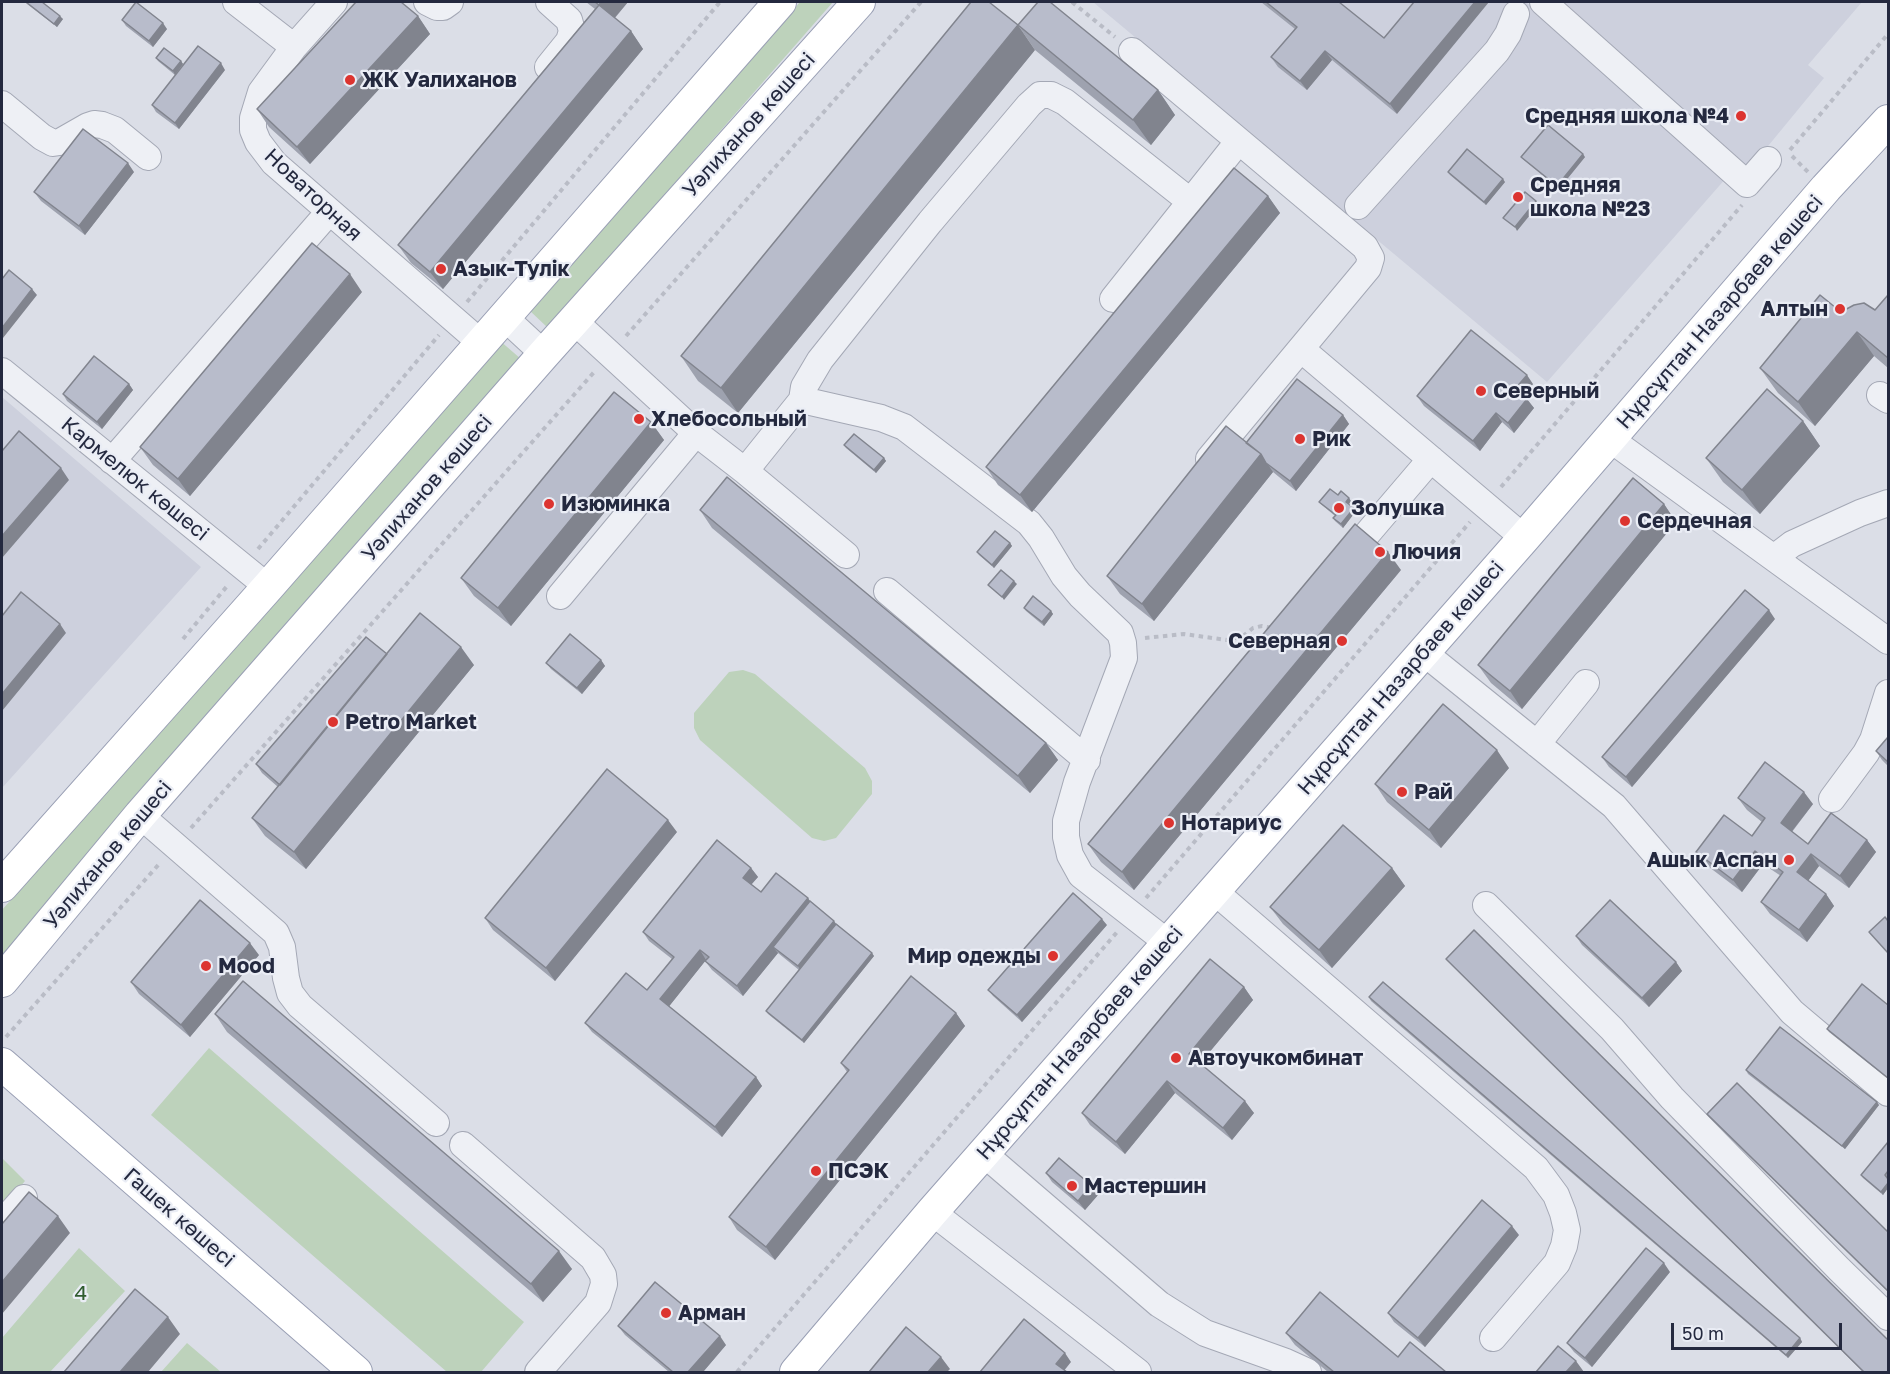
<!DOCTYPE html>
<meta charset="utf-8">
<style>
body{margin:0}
#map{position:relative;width:1890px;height:1374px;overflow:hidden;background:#dbdee7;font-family:"Golos Text",sans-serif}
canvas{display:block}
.frame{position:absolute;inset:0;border:3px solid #24293f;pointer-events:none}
.scale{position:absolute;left:1671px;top:1323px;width:171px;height:27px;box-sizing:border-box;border:3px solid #24293f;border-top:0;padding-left:8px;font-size:18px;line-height:21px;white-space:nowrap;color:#24293f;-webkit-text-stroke:4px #eaedf5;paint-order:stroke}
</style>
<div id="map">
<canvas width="1890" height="1374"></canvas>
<div class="frame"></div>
<div class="scale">50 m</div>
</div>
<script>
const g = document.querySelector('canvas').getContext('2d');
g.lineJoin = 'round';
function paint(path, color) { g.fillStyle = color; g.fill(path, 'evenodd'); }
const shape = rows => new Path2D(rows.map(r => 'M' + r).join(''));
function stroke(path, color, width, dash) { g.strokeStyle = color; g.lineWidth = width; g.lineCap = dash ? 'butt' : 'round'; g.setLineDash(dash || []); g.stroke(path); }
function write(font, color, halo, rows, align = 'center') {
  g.font = font + ' "Golos Text",sans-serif'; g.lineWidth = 4.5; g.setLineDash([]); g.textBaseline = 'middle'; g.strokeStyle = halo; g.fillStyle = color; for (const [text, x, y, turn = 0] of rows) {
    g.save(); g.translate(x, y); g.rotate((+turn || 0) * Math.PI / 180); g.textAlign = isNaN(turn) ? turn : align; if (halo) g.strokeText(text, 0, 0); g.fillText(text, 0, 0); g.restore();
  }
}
paint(shape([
 [1093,2,1526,2,1727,177,1547,382],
 [1559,2,1862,2,1808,65,1824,78,1750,168],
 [2,397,201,567,2,788]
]), '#cdd0dd');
paint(shape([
 [800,2,833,2,548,328,528,309],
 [499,340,521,359,2,957,2,910],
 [743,670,755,674,865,768,872,781,872,794,836,838,824,841,812,838,700,740,694,728,694,713,729,672],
 [209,1048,524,1322,481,1372,447,1372,151,1115],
 [2,1158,25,1181,2,1208],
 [79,1248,125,1291,50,1372,2,1372,2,1338],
 [187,1343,221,1372,161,1372]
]), '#bdd2bb');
const minor = shape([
 [236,2,294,47],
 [334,2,294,47,261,92,253,118,253,130,258,142,274,163,480,342],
 [427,2,437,7,443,7,450,2],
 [1543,2,1747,184,1768,160],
 [1132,51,1365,247,1371,258,1368,268,1209,459],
 [548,67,569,41,572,31,569,20,549,2],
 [2,104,42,137,53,143,60,142,88,126,94,124,102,125,115,130,148,157],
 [1358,206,1497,51,1508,34,1516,14],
 [1113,299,1238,142],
 [503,316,544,354],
 [574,321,696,433,745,471,802,400,804,387,820,360,930,222,1029,105,1040,95,1051,95,1065,102,1191,202],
 [1301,349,1524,538],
 [2,371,268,587],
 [1880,395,1888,400],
 [802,400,881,418,904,427,1029,523,1041,538,1064,576,1080,595,1120,633,1123,643,1124,658,1077,782,1066,821,1066,837,1070,855,1081,875,1168,943],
 [1610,439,1888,641],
 [112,461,329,212],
 [745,471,846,555],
 [1775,557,1792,544,1860,513,1888,503],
 [1344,561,1431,459],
 [887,591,1087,760],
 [560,596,696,433],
 [1423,652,1614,806,1792,1012,1888,1093],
 [1537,744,1586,683],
 [1832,799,1866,753,1873,740,1888,693],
 [140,815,276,933,282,947,286,978,290,993,300,1006,436,1123],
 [1214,891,1536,1168,1556,1195,1563,1213,1567,1230,1564,1246,1557,1263,1493,1338],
 [1486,905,1612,1029,1672,1098,1839,1269,1888,1317],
 [463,1145,593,1258,603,1275,604,1284,598,1303,538,1372],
 [983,1153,1159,1304,1205,1333,1286,1362,1308,1372],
 [932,1212,1138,1372],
 [2,1223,24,1198]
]);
const major = shape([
 [2,886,268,587,780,2],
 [2,981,140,815,544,354,859,2],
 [2,1064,356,1372],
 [796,1372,932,1212,1524,538,1826,188,1888,121]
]);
stroke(minor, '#a4a8b5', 28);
stroke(major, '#999fb4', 34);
stroke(shape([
 [1072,2,1115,37],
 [1790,150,1888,34],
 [1792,156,1808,172],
 [467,302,720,2],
 [626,336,921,2],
 [1501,487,1742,205],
 [258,549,439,335],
 [1145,638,1184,634,1227,640,1243,636,1253,628,1262,626,1273,628],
 [183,639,228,585],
 [191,828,595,371],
 [1146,898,1470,522],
 [6,1037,160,863],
 [737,1372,1118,931]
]), '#b9bcc6', 4, [4.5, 4.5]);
stroke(minor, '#eef0f5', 26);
stroke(major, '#fff', 32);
paint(shape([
 [25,2,63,19,57,27,27,4],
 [586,2,628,2,615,18,631,31,643,49,443,289,411,263,398,245,595,9],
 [1261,2,1339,2,1397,114,1332,60,1307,90,1278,67,1271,57,1295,29],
 [418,16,430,34,310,164,269,127,257,109],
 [122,20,167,29,153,47,126,26],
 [1018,25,1158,90,1175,115,1151,145,1035,50],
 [1035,50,738,413,698,381,681,356],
 [156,58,181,61,183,64,175,75,158,61],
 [225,70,179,129,156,112,152,105],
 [1521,157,1585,157,1559,189,1524,160],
 [134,172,85,235,41,201,34,192],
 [1448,172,1505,182,1486,205,1450,175],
 [1268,196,1280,213,1032,512,998,485,986,467],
 [362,292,190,496,153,465,140,447],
 [1888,295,1888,368,1874,356,1815,426,1778,393,1760,368,1841,312,1875,310],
 [129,384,133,390,102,429,67,401,63,394],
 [1533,384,1524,396,1534,408,1514,433,1502,422,1480,451,1424,406,1417,396],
 [1343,415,1349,424,1296,491,1273,472,1154,621,1120,594,1107,576,1246,443],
 [1803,421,1820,446,1760,514,1723,482,1706,458],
 [651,422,664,440,511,626,474,596,461,578],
 [844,445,884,458,886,461,876,473,846,448],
 [1338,495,1351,501,1349,504,1354,508,1356,511,1343,528,1335,521,1333,518,1335,516,1322,505,1319,502],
 [1664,504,1676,522,1522,709,1491,683,1478,665],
 [700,510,1046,743,1058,760,1030,793,712,528],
 [1010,543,1012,546,994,568,979,555,977,552],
 [1401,570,1134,890,1101,862,1088,844],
 [1024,608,1051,611,1053,614,1044,626,1026,611],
 [1775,619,1632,787,1609,767,1602,757],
 [387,654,474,665,306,869,265,836,252,818,278,787,262,773,256,764],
 [601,660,605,666,582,694,551,669,546,663],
 [1888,737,1888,766,1882,760,1876,751],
 [1509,768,1441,848,1387,802,1375,784],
 [1738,798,1813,804,1792,832,1808,844,1867,840,1876,852,1849,888,1819,866,1808,881,1826,894,1834,906,1807,942,1770,914,1761,902,1781,876,1763,864,1742,892,1705,864,1696,852,1752,836,1762,822,1747,810],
 [677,832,555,981,493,930,485,918],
 [751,868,758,877,751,885,761,892,808,898,810,901,874,956,804,1043,768,1014,766,1011,799,970,778,953,743,996,712,970,705,961,706,960,669,1006,756,1077,762,1086,722,1137,592,1032,585,1023,647,990,672,959,649,941,643,932],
 [1392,868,1405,886,1332,968,1283,924,1270,907],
 [1107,925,1022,1022,993,996,988,990],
 [1576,936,1676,962,1682,971,1649,1007,1582,945],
 [259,955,190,1037,139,994,131,982],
 [1446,959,1888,1372,1863,1372],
 [1244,987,1253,1000,1200,1063,1254,1113,1232,1140,1175,1093,1125,1154,1090,1125,1082,1113],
 [1369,997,1800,1338,1802,1342,1788,1358,1371,1001],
 [1888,1005,1888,1079,1829,1032,1827,1029],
 [956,1013,965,1026,775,1260,737,1230,729,1217,847,1072,841,1063],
 [215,1014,572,1269,543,1302,227,1032],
 [1746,1070,1879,1105,1845,1149,1748,1074],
 [1707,1114,1888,1232,1888,1292,1709,1117],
 [1888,1142,1888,1188,1883,1195,1863,1178,1861,1175],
 [1046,1173,1091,1185,1098,1195,1085,1210,1052,1182],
 [1519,1235,1425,1347,1394,1322,1388,1313],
 [1670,1272,1592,1367,1574,1352,1567,1343],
 [618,1326,726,1345,703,1372,669,1372,625,1335],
 [1286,1333,1398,1357,1446,1372,1328,1372,1295,1345]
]), '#9ea2af');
paint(shape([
 [601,2,628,2,611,22,599,5],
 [1475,2,1489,2,1397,114,1390,104],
 [60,16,63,19,57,27,54,24],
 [418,16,430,34,310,164,297,147],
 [163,23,167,29,153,47,149,41],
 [1018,25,1035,50,738,413,721,388],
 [631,31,643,49,443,289,430,272],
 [1325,51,1332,60,1307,90,1300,81],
 [181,61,183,64,175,75,173,71],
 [221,63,225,70,179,129,175,123],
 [1158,90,1175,115,1151,145,1133,120],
 [1583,154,1585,157,1559,189,1557,186],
 [128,163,134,172,85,235,79,226],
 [1503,179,1505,182,1486,205,1484,202],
 [1268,196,1280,213,1032,512,1020,495],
 [1536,201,1539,204,1517,231,1515,227],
 [350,274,362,292,190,496,178,479],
 [32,289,37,295,3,338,2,335,2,328],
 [1857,332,1874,356,1815,426,1798,402],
 [1527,375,1533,384,1522,398,1515,389],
 [129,384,133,390,102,429,97,422],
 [1527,399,1534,408,1514,433,1508,423],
 [1496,413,1502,422,1480,451,1473,441],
 [1343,415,1349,424,1296,491,1290,481],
 [1803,421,1820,446,1760,514,1742,490],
 [651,422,664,440,511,626,498,608],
 [1261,454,1273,472,1154,621,1142,604],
 [884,458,886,461,876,473,874,470],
 [61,468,69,480,2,558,2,536],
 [1349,498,1351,501,1348,505,1346,502],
 [1664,504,1676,522,1522,709,1510,691],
 [1354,508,1356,511,1343,528,1341,524],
 [1010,543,1012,546,994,568,992,565],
 [1388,552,1401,570,1134,890,1122,872],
 [1014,581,1017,584,1004,600,1002,597],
 [1769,610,1775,619,1632,787,1626,777],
 [1051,611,1053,614,1044,626,1042,622],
 [60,624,66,633,2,711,2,694],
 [461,647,474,665,306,869,294,852],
 [601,660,605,666,582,694,577,688],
 [1046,743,1058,760,1030,793,1018,776],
 [1497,750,1509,768,1441,848,1429,830],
 [1804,792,1813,804,1789,835,1781,823],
 [668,820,677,832,555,981,546,968],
 [1867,840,1876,852,1849,888,1840,876],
 [1755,851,1763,864,1742,892,1733,880],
 [1811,854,1819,866,1805,885,1797,872],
 [751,868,758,877,749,887,743,878],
 [1392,868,1405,886,1332,968,1319,950],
 [1826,894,1834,906,1807,942,1799,930],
 [808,898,814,908,773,947,778,953,743,996,737,986],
 [1102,919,1107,925,1022,1022,1017,1015],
 [834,921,838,927,802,973,798,966],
 [250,943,259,955,190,1037,181,1025],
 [700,950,706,960,667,1009,660,999],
 [872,953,874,956,804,1043,802,1040],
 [1676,962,1682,971,1649,1007,1642,998],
 [1244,987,1253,1000,1198,1066,1189,1054],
 [956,1013,965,1026,775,1260,766,1247],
 [756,1077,762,1086,722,1137,715,1127],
 [1167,1081,1175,1093,1125,1154,1116,1142],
 [1245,1101,1254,1113,1232,1140,1223,1128],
 [1877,1102,1879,1105,1845,1149,1842,1146],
 [1888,1183,1888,1188,1883,1195,1881,1192],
 [1091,1185,1098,1195,1085,1210,1078,1201],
 [58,1216,70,1233,2,1314,2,1282],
 [1512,1226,1519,1235,1425,1347,1418,1338],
 [559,1251,572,1269,543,1302,531,1284],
 [1664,1263,1670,1272,1592,1367,1585,1358],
 [168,1317,180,1334,148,1372,120,1372],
 [720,1336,726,1345,703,1372,688,1372],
 [1800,1338,1802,1342,1788,1358,1786,1355],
 [1065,1353,1071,1362,1063,1372,1056,1364],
 [941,1357,950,1369,947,1372,928,1372],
 [1576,1361,1584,1372,1566,1372]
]), '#81848e');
const building = shape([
 [26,2,42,2,60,16,54,24,26,2],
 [136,2,163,23,149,41,122,20,136,2],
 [356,2,401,2,418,16,297,147,257,109,356,2],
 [595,2,601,2,599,5,631,31,430,272,398,245,599,5,595,2],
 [971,2,989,2,1018,25,721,388,681,356,971,2],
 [1038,2,1050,2,1158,90,1133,120,1018,25,1038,2],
 [1266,2,1339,2,1384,38,1414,2,1475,2,1390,104,1325,51,1300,81,1271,57,1297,27,1266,2],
 [198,46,221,63,175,123,152,105,198,46],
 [164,48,181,61,173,71,156,58,164,48],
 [1548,125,1583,154,1557,186,1521,157,1548,125],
 [83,129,128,163,79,226,34,192,83,129],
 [1467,149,1503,179,1484,202,1448,172,1467,149],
 [1234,168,1268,196,1020,495,986,467,1234,168],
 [1525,192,1536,201,1515,227,1503,218,1525,192],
 [312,243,350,274,178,479,140,447,312,243],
 [9,270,32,289,2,328,2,279,9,270],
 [1820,295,1841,312,1854,305,1864,303,1875,310,1888,295,1888,358,1857,332,1798,402,1760,368,1820,295],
 [1471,330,1527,375,1515,389,1527,399,1508,423,1496,413,1473,441,1417,396,1471,330],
 [94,356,129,384,97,422,63,394,94,356],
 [1297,379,1343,415,1290,481,1266,463,1261,454,1246,443,1297,379],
 [1767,389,1803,421,1742,490,1706,458,1767,389],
 [614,392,651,422,498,608,461,578,614,392],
 [1226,426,1261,454,1142,604,1107,576,1226,426],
 [19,431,61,468,2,536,2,451,19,431],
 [854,434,884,458,874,470,844,445,854,434],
 [727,477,1046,743,1018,776,700,510,727,477],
 [1633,478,1664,504,1510,691,1478,665,1633,478],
 [1330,489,1338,495,1341,491,1349,498,1346,502,1354,508,1341,524,1333,518,1336,515,1319,502,1330,489],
 [1355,524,1388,552,1122,872,1088,844,1355,524],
 [995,531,1010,543,992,565,977,552,995,531],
 [1001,570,1014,581,1002,597,988,585,1001,570],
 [1745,590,1769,610,1626,777,1602,757,1745,590],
 [21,592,60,624,2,694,2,616,21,592],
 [1033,596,1051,611,1042,622,1024,608,1033,596],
 [420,613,461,647,294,852,252,818,420,613],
 [570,634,601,660,577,688,546,663,570,634],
 [366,637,387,654,280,785,256,764,366,637],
 [1443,704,1497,750,1429,830,1375,784,1443,704],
 [1888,737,1888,762,1876,751,1888,737],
 [1765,762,1804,792,1781,823,1808,844,1831,813,1867,840,1840,876,1811,854,1797,872,1826,894,1799,930,1761,902,1783,872,1755,851,1733,880,1696,852,1724,815,1752,836,1765,818,1738,798,1765,762],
 [607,769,668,820,546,968,485,918,607,769],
 [1343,825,1392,868,1319,950,1270,907,1343,825],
 [717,840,751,868,743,878,761,892,776,873,808,898,737,986,705,961,709,957,700,950,660,999,756,1077,715,1127,585,1023,626,973,647,990,674,957,643,932,717,840],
 [1073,893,1102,919,1017,1015,988,990,1073,893],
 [200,900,250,943,181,1025,131,982,200,900],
 [1610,900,1676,962,1642,998,1576,936,1610,900],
 [810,901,834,921,798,966,773,947,810,901],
 [1885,917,1888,921,1888,953,1869,932,1885,917],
 [836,924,872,953,802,1040,766,1011,836,924],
 [1474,930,1888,1340,1888,1372,1864,1372,1446,959,1474,930],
 [1210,959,1244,987,1189,1054,1245,1101,1223,1128,1167,1081,1116,1142,1082,1113,1210,959],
 [911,976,956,1013,766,1247,729,1217,849,1070,841,1063,911,976],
 [243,981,559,1251,531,1284,215,1014,243,981],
 [1383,982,1800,1338,1786,1355,1369,997,1383,982],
 [1862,984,1888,1005,1888,1078,1827,1029,1862,984],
 [1780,1027,1877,1102,1842,1146,1746,1070,1780,1027],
 [1737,1083,1888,1232,1888,1291,1707,1114,1737,1083],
 [1888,1142,1888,1171,1885,1175,1888,1179,1888,1183,1881,1192,1861,1175,1888,1142],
 [1059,1158,1091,1185,1078,1201,1046,1173,1059,1158],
 [29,1192,58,1216,2,1282,2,1224,29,1192],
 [1482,1200,1512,1226,1418,1338,1388,1313,1482,1200],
 [1646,1248,1664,1263,1585,1358,1567,1343,1646,1248],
 [655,1282,720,1336,688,1372,673,1372,618,1326,655,1282],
 [135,1289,168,1317,120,1372,64,1372,135,1289],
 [1320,1292,1398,1357,1410,1342,1446,1372,1334,1372,1286,1333,1320,1292],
 [1024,1319,1065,1353,1056,1364,1067,1372,980,1372,1024,1319],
 [906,1327,941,1357,928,1372,869,1372,906,1327],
 [1558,1346,1576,1361,1566,1372,1536,1372,1558,1346]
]);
paint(building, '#b8bccb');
stroke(building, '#81848e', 1.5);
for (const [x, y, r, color] of [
 [350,80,6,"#dc3430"],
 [1741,116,6,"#dc3430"],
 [1518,197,6,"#dc3430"],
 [441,269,6,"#dc3430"],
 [1840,309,6,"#dc3430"],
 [1481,391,6,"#dc3430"],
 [639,419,6,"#dc3430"],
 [1300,439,6,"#dc3430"],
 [549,504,6,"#dc3430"],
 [1339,508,6,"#dc3430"],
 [1625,521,6,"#dc3430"],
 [1380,552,6,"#dc3430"],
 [1342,641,6,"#dc3430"],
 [333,722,6,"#dc3430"],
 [1402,792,6,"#dc3430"],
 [1169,823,6,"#dc3430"],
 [1789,860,6,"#dc3430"],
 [1053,956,6,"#dc3430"],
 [206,966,6,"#dc3430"],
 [1176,1058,6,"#dc3430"],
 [816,1171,6,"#dc3430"],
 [1072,1186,6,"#dc3430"],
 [666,1313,6,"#dc3430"]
]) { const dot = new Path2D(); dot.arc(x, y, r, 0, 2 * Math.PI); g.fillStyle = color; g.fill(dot); stroke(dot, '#eaedf5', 2); }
write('bold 21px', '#24293f', '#eaedf5', [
 ["ЖК Уалиханов",362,80],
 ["Средняя школа №4",1729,116,"right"],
 ["Средняя",1530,185],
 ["школа №23",1530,209],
 ["Азык-Тулiк",453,269],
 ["Алтын",1828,309,"right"],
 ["Северный",1493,391],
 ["Хлебосольный",651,419],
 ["Рик",1312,439],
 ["Изюминка",561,504],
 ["Золушка",1351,508],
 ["Сердечная",1637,521],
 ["Лючия",1392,552],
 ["Северная",1330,641,"right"],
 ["Petro Market",345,722],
 ["Рай",1414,792],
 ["Нотариус",1181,823],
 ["Ашык Аспан",1777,860,"right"],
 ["Мир одежды",1041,956,"right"],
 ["Mood",218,966],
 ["Автоучкомбинат",1188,1058],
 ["ПСЭК",828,1171],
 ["Мастершин",1084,1186],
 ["Арман",678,1313]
], 'left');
write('21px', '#24293f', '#eaedf5', [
 ["Уәлиханов көшесі",749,125,-48],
 ["Новаторная",313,195,43],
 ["Нұрсұлтан Назарбаев көшесі",1720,312,-49],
 ["Кармелюк көшесі",135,479,39],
 ["Уәлиханов көшесі",427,488,-49],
 ["Нұрсұлтан Назарбаев көшесі",1401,678,-49],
 ["Уәлиханов көшесі",108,855,-50],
 ["Нұрсұлтан Назарбаев көшесі",1080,1043,-49],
 ["Гашек көшесі",179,1218,41]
]);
write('21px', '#305c2f', '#eaedf5', [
 ["4",81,1293]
]);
</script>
